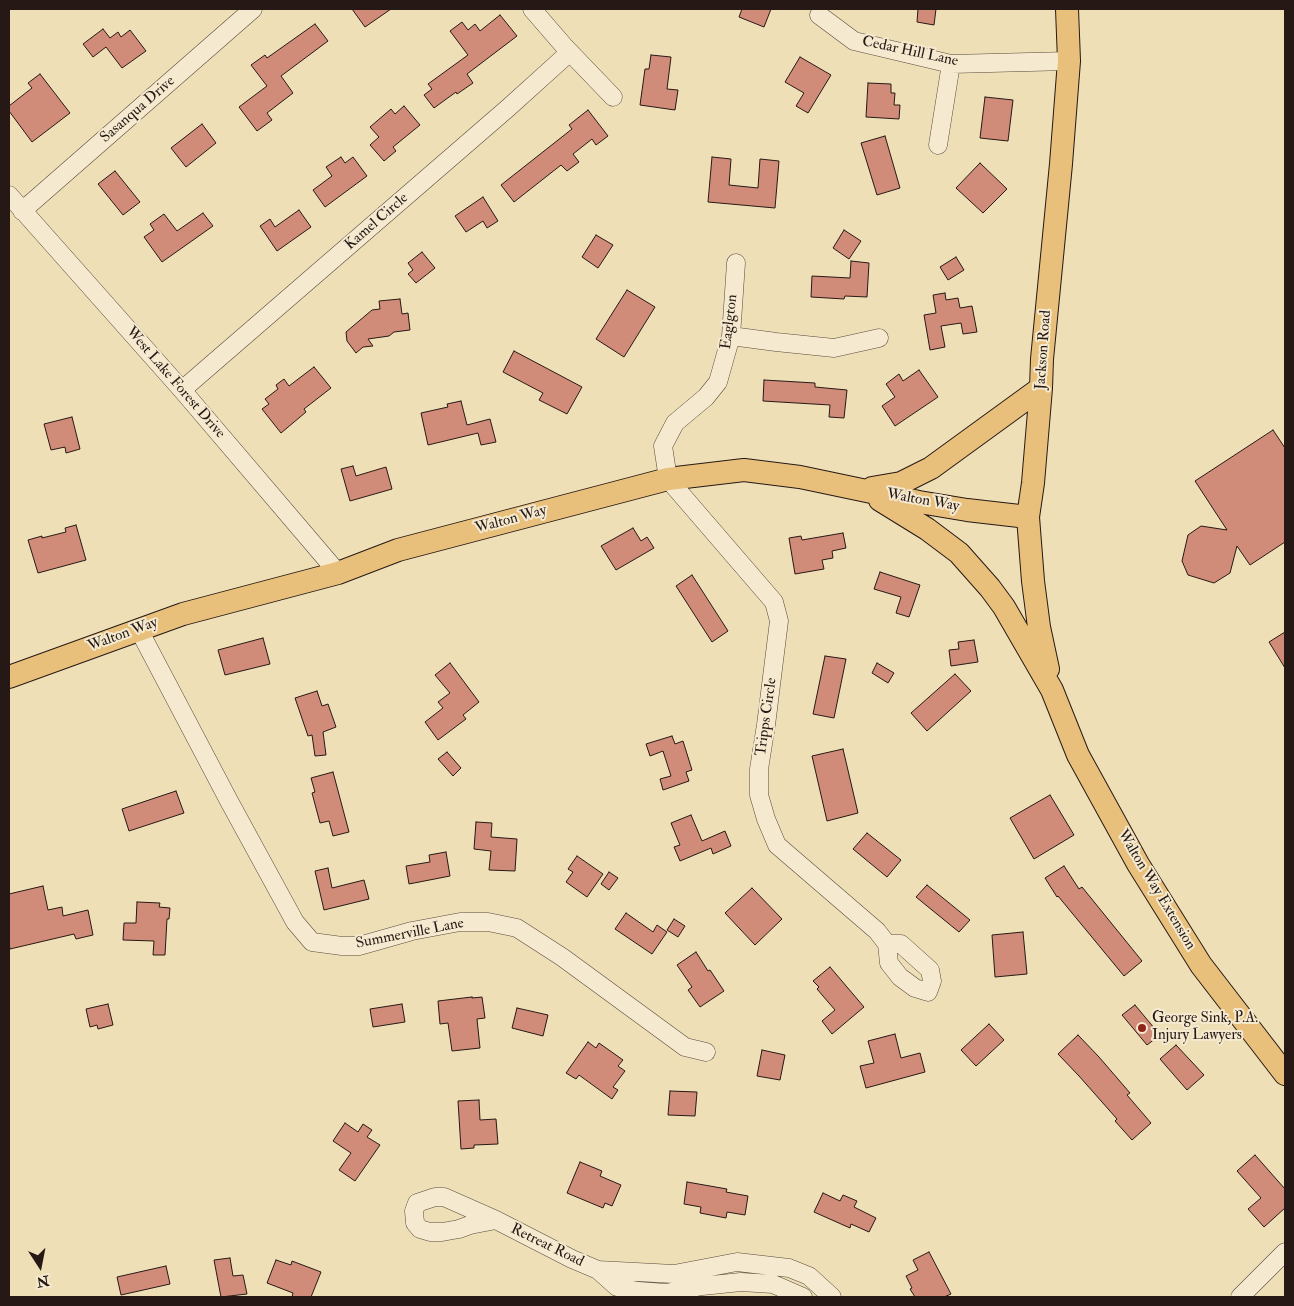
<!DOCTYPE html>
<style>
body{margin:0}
#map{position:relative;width:1294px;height:1306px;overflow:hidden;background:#efdfb6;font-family:"IM FELL Double Pica",serif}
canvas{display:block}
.frame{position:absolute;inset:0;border:10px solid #261915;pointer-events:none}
.north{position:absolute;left:15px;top:1241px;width:50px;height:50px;-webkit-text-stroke:4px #f5ead0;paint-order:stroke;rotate:169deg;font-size:14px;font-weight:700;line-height:20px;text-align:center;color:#261915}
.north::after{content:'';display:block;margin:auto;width:18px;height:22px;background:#261915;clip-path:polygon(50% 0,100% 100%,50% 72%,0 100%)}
</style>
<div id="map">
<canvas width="1294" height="1306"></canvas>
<div class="frame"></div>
<div class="north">N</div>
</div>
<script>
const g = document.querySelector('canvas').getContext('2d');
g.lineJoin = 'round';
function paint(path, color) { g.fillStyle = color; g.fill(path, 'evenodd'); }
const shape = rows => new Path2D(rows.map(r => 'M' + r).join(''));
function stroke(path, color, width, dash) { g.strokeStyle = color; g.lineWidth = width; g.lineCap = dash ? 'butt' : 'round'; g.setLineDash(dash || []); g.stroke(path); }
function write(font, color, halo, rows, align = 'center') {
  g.font = font + ' "IM FELL Double Pica",serif'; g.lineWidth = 4; g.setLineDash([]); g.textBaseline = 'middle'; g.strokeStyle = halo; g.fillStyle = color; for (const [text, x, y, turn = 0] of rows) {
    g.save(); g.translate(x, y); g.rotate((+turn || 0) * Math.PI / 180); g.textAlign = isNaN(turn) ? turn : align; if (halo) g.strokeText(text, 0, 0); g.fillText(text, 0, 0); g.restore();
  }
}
const building = shape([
 [352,9,391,9,365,27,352,9],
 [742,9,771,9,764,27,739,17,742,9],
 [918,9,936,9,934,25,917,22,918,9],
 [500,15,517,36,467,74,473,83,457,94,456,92,434,108,424,95,432,89,428,84,468,55,450,31,462,22,468,30,475,24,480,31,500,15],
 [315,24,328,41,281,76,293,93,267,113,272,120,257,131,239,107,267,86,251,65,265,55,267,58,315,24],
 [103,29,110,38,118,32,121,37,130,30,146,51,122,68,106,47,93,57,83,44,103,29],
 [651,55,671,57,667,89,678,90,675,110,640,105,645,69,649,69,651,55],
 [800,57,831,75,808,113,796,106,804,93,785,82,800,57],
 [40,74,70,113,32,142,9,111,9,106,32,88,28,83,40,74],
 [868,83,891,84,891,93,895,93,894,105,900,105,899,119,866,117,868,83],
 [985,97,1013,100,1008,141,980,138,985,97],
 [404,106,420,125,393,147,396,151,384,161,370,145,379,137,370,127,391,109,395,114,404,106],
 [588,110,608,136,596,145,592,139,573,154,579,162,567,171,561,165,514,202,501,185,572,129,569,125,588,110],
 [202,124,216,143,186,167,171,148,202,124],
 [885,136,900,188,877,195,861,143,885,136],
 [341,157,345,163,353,157,367,176,325,207,313,190,332,176,326,167,341,157],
 [712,157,731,159,729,185,758,188,760,159,779,161,775,208,708,202,712,157],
 [980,163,1007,189,983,213,956,188,980,163],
 [115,171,140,202,123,215,98,184,115,171],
 [483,197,498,221,487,228,483,221,466,232,455,216,483,197],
 [299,210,311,227,277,251,260,226,270,219,275,227,299,210],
 [203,213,213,226,162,262,144,237,154,230,150,224,164,214,177,231,203,213],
 [844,230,861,241,849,259,833,248,844,230],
 [596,235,613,245,598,268,582,257,596,235],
 [422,252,435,268,416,283,408,274,413,270,408,263,422,252],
 [956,257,964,270,948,280,940,267,956,257],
 [851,261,869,263,867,297,845,296,844,299,811,297,812,276,850,278,851,261],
 [627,290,655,307,624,357,596,339,627,290],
 [945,293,946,300,958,298,960,308,972,306,977,332,963,334,961,323,941,326,945,347,930,350,924,315,936,313,933,295,945,293],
 [400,299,402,314,408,313,410,330,394,332,389,336,368,339,373,346,363,347,356,353,347,341,346,332,372,310,380,309,379,301,400,299],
 [514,351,582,387,567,414,539,400,543,393,503,372,514,351],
 [314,367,331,388,304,409,306,412,281,433,262,409,269,404,265,399,278,389,276,385,284,379,289,386,314,367],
 [919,370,938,397,895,426,882,406,895,397,886,384,899,374,903,381,919,370],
 [764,380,815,383,815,387,847,390,844,418,829,417,830,405,763,401,764,380],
 [461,401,467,425,490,419,496,442,481,445,478,433,428,445,421,413,448,407,447,404,461,401],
 [72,417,80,449,66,453,65,447,51,450,44,424,72,417],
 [1273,430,1285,448,1285,542,1250,565,1237,546,1230,573,1214,583,1188,575,1182,561,1188,535,1201,526,1227,530,1195,481,1273,430],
 [353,466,356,476,386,467,392,489,350,501,341,469,353,466],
 [76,525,86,560,38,573,28,540,42,536,42,538,66,532,65,528,76,525],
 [633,528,641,541,647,537,654,548,616,570,601,546,633,528],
 [843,533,846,548,832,551,833,558,822,560,824,569,795,574,789,538,801,536,802,540,843,533],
 [880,572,920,585,909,617,896,613,901,597,874,589,880,572],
 [692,575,728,631,712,642,676,586,692,575],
 [1285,632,1285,668,1269,642,1285,632],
 [263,638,270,664,225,675,218,650,263,638],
 [974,640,978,662,951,666,949,650,959,649,958,642,974,640],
 [825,656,846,659,834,718,813,714,825,656],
 [450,663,479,702,463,715,466,719,438,740,425,722,443,708,438,702,450,693,435,675,450,663],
 [877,663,894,673,888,683,872,673,877,663],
 [955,674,971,691,927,731,911,713,955,674],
 [317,691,322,706,328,704,336,727,323,732,326,755,315,756,312,735,308,736,295,698,317,691],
 [672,736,675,744,683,741,692,770,686,772,689,781,663,790,660,779,671,776,663,751,650,756,646,744,672,736],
 [843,749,858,813,827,821,812,756,843,749],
 [447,752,461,768,453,776,438,759,447,752],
 [333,772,349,832,333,836,329,821,320,823,312,793,315,792,311,778,333,772],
 [176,791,184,813,129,831,122,809,176,791],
 [1050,795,1074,835,1034,859,1010,818,1050,795],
 [691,815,702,841,725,831,731,846,713,854,711,848,680,861,674,847,680,845,671,823,691,815],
 [476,822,492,823,491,837,517,839,515,871,489,870,491,851,474,849,476,822],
 [867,833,901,860,887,877,853,849,867,833],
 [446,852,450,876,409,884,406,866,430,862,429,855,446,852],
 [577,856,603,874,587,897,566,882,573,872,568,869,577,856],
 [1064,866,1079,889,1082,887,1142,961,1124,976,1058,896,1057,897,1045,878,1064,866],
 [328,868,332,888,364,880,369,899,324,910,315,871,328,868],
 [609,872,618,878,609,890,601,884,609,872],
 [927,885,970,920,959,932,916,897,927,885],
 [43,886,48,910,62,907,63,916,88,910,93,935,76,939,74,934,10,949,9,943,9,894,43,886],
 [752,888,782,919,755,945,725,913,752,888],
 [137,902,160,903,159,907,170,908,169,919,167,919,165,955,153,955,154,941,123,940,124,923,136,923,137,902],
 [626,913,653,932,657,925,667,932,652,954,615,929,626,913],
 [674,919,685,926,678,937,667,930,674,919],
 [1023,932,1027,974,995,977,992,935,1023,932],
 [696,952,708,971,710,970,724,991,700,1007,688,990,692,987,677,965,696,952],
 [830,967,864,1007,832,1034,822,1021,835,1010,817,989,819,987,813,981,830,967],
 [472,997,472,998,482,997,485,1018,477,1019,480,1048,452,1051,448,1023,440,1024,438,1001,472,997],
 [108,1004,113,1025,98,1029,97,1025,90,1027,86,1009,108,1004],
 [402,1004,405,1022,373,1027,370,1009,402,1004],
 [1135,1005,1160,1035,1147,1045,1122,1015,1135,1005],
 [517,1008,548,1015,543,1036,512,1028,517,1008],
 [989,1024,1004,1040,976,1066,961,1050,989,1024],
 [895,1034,901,1058,920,1053,925,1072,866,1088,860,1066,874,1063,868,1041,895,1034],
 [1078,1035,1099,1057,1130,1093,1127,1095,1151,1123,1132,1140,1115,1121,1117,1119,1079,1076,1058,1054,1078,1035],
 [588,1042,596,1048,599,1043,623,1060,618,1066,625,1071,613,1087,618,1090,612,1099,579,1075,576,1079,566,1073,588,1042],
 [1176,1045,1204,1075,1187,1090,1160,1059,1176,1045],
 [762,1050,785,1055,780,1080,757,1076,762,1050],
 [670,1091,697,1092,695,1116,668,1115,670,1091],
 [479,1100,480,1120,496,1119,498,1144,474,1145,474,1148,461,1149,458,1101,479,1100],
 [345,1123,358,1132,363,1124,372,1130,367,1137,380,1145,355,1181,339,1170,351,1153,333,1141,345,1123],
 [1255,1155,1285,1189,1285,1208,1264,1227,1248,1209,1261,1198,1237,1171,1255,1155],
 [580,1162,602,1171,600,1176,621,1185,612,1206,605,1203,603,1208,567,1193,580,1162],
 [687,1182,727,1189,726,1192,748,1196,745,1215,727,1212,726,1218,700,1213,701,1207,684,1204,687,1182],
 [823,1193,840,1201,843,1195,857,1201,854,1207,876,1218,869,1232,851,1224,850,1228,814,1212,823,1193],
 [929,1252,951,1294,944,1297,915,1297,910,1289,912,1288,906,1276,918,1270,913,1260,929,1252],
 [230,1258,233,1276,243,1275,247,1294,221,1297,214,1260,230,1258],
 [276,1260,291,1265,292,1261,321,1272,311,1297,292,1297,293,1293,267,1283,276,1260],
 [166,1266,170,1284,121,1295,117,1277,166,1266]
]);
paint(building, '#d18b79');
stroke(building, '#261915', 1);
const minor = shape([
 [532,9,564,46,613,97],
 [819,15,854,41,951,64,1069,61],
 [938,145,951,64],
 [9,195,182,390,338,573],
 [22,211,253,9],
 [736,263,731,336,718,382,706,397,675,423,663,446,668,479,774,602,779,621,766,725,759,769,759,795,766,819,777,845,877,931,887,944,889,963,900,977,915,988,928,992,932,981,930,970,901,944,887,944],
 [731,336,776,342,834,348,879,338],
 [182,390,508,108,570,52],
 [139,630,229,801,295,922,312,942,342,946,359,946,412,931,460,922,488,922,517,928,562,957,685,1047,706,1052],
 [496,1220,470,1225,459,1229,442,1232,430,1232,420,1229,415,1223,414,1211,417,1203,435,1197,444,1197,496,1220,572,1259,598,1270,674,1274,737,1262,789,1268,809,1276,832,1297],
 [598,1270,617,1287,638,1291,666,1293,702,1286,741,1282,773,1284,803,1297],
 [1240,1297,1285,1252]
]);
const major = shape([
 [872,488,901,483,931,468,1041,388],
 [880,500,927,529,959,553,990,588,1004,607,1052,690,1078,755,1138,864,1201,965,1285,1074],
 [1048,669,1039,627,1033,581,1028,517,1033,483,1041,388,1042,359,1061,164,1069,61,1067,9],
 [9,677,183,614,338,573,398,550,668,479,744,470,800,477,919,502,967,510,1028,517]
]);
stroke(minor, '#584a3d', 19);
stroke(major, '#261915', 24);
stroke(minor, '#f5ead0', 18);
stroke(major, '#e8c07b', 22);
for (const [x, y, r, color] of [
 [1142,1028,5,"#8f2418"]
]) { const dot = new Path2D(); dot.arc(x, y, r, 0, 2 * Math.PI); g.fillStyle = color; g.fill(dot); stroke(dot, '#f5ead0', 2); }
write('15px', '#261915', '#f5ead0', [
 ["Cedar Hill Lane",910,52,12],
 ["Sasanqua Drive",138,110,-41],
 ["Kamel Circle",377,222,-41],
 ["Eaglgton",730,322,-83],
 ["Jackson Road",1044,350,-86],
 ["West Lake Forest Drive",175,383,49],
 ["Walton Way",923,501,10],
 ["Walton Way",511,520,-15],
 ["Walton Way",123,635,-20],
 ["Tripps Circle",767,717,-82],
 ["Walton Way Extension",1156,890,59],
 ["Summerville Lane",410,934,-11],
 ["Retreat Road",547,1246,26]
]);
write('15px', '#261915', '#f5ead0', [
 ["George Sink, P.A.",1152,1019],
 ["Injury Lawyers",1152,1036]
], 'left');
</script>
